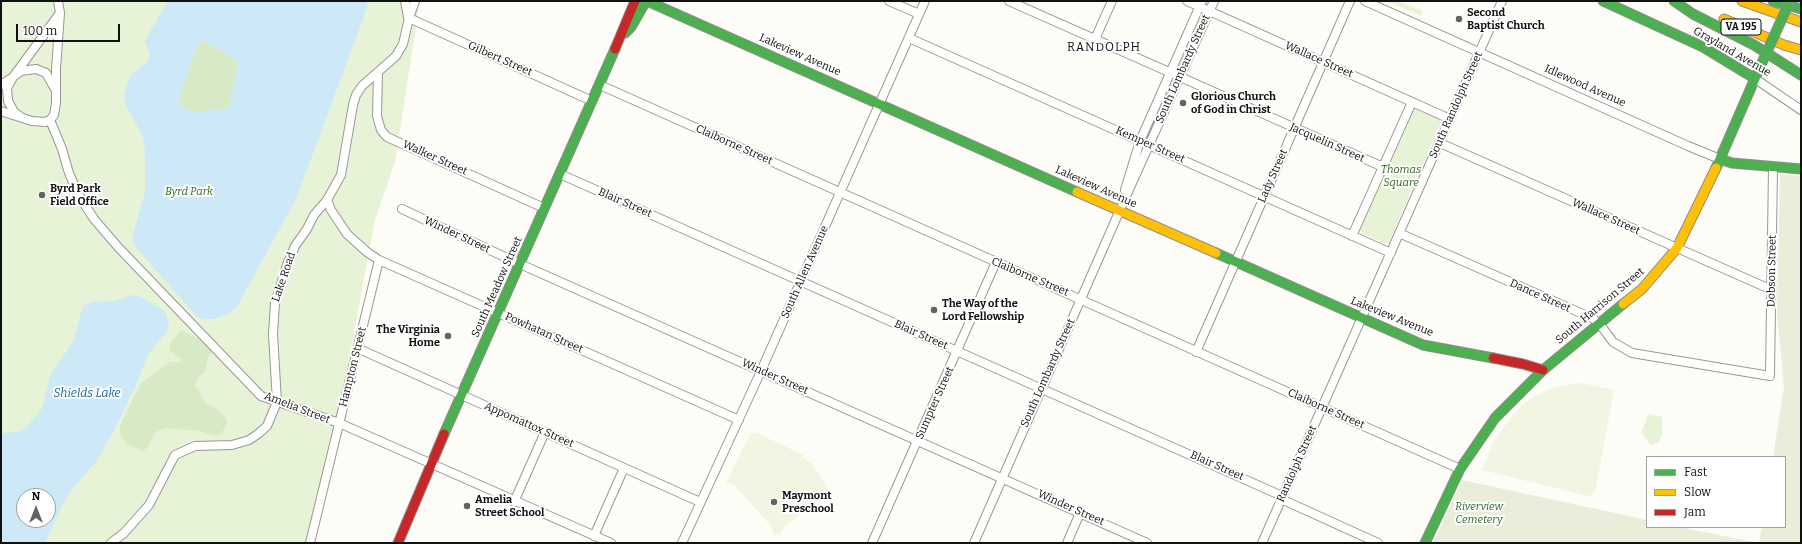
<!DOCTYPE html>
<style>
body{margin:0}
#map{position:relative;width:1802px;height:544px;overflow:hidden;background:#fdfcf7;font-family:Bitter,serif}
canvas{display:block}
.frame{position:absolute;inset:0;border:2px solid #111;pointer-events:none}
.legend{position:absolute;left:1646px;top:456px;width:140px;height:72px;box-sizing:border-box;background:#fff;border:1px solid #a0a0a0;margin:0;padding:5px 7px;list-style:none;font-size:12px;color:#111}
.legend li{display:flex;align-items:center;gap:8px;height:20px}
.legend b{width:20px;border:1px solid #a0a0a0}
.north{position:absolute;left:16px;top:488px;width:40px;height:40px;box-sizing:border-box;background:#fff;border:1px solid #a0a0a0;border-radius:50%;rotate:0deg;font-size:11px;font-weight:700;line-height:16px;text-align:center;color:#111}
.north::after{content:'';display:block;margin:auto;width:14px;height:18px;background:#646362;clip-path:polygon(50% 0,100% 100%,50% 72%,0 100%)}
.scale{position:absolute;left:16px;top:24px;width:104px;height:18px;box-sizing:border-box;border:2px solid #111;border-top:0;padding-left:5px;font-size:12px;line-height:14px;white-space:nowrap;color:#111;-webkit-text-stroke:3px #fff;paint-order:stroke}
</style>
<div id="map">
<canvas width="1802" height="544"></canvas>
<div class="frame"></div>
<ul class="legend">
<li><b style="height:5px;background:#4caf50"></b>Fast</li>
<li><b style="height:5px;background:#ffc107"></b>Slow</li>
<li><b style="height:5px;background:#c62828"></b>Jam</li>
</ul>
<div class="north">N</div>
<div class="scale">100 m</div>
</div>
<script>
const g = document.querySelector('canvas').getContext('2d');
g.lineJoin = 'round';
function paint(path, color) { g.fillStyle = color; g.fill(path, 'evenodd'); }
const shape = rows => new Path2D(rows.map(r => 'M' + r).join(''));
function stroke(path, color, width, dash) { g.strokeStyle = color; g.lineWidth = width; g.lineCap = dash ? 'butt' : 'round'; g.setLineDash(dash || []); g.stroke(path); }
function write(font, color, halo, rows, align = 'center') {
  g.font = font + ' Bitter,serif'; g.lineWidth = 4; g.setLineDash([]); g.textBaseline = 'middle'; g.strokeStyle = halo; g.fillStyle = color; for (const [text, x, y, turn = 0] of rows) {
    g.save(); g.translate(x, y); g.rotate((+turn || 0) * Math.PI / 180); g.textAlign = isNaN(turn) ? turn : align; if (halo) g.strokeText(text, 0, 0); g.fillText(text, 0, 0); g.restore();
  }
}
paint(shape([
 [1,1,420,1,395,162,375,220,337,422,309,543,1,543],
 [24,496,48,496,48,520,24,520],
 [1387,1,1399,1,1423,11,1421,16],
 [1414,108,1440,120,1441,123,1389,242,1385,244,1361,233,1360,230],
 [1649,414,1662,417,1662,435,1659,442,1651,445,1641,433]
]), '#e7f3d7');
paint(shape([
 [205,41,238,62,229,108,193,112,182,108,179,96,198,45],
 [182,330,201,340,212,351,208,358,205,372,197,378,195,386,200,392,204,401,207,405,213,406,225,417,227,422,222,433,217,436,199,431,165,428,156,432,151,439,150,445,143,451,127,444,120,434,120,425,140,384,170,362,182,362,180,358,176,356,169,350,171,342]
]), '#d8eac5');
paint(shape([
 [1780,174,1801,176,1801,543,1433,543,1462,480,1647,520,1647,527,1679,527,1759,543,1762,527,1785,527,1785,457,1773,457,1784,387,1777,313]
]), '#e9eedb');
paint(shape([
 [1580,383,1614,390,1595,492,1592,495,1588,496,1482,470,1493,442,1512,416,1524,404,1535,396,1555,387],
 [755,432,803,455,802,457,811,463,821,477,830,492,784,527,780,535,774,535,772,527,734,485,726,483,750,434]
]), '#f0f6e1');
paint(shape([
 [168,1,368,1,367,8,296,199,236,308,229,314,214,319,203,319,197,317,133,244,133,235,145,192,145,150,143,137,126,106,124,94,129,79,133,73,148,61,150,57,145,40],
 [205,41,238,62,229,108,193,112,182,108,179,96,198,45],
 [132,295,139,296,165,311,169,325,166,332,147,356,137,383,118,423,98,459,70,492,61,508,46,541,44,543,1,543,1,433,17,432,26,428,41,410,44,403,50,376,73,342,81,312,84,306,92,302,115,301],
 [24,496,48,496,48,520,24,520]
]), '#cde8f7');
const street = shape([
 [405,1,408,17],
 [889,1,919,14],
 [1009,1,1383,167],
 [1187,1,1450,119],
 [1365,1,1688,146,1720,159],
 [409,18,592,101],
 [909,38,1391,253],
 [1095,39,1112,1],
 [378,73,377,116,381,130,387,137,544,208],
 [1754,78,1801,110],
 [1,85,13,77,60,13],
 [600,85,1460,469],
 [1,111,32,121,45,122,50,120],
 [21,117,14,112,8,101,7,88,13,77,21,71,36,69,46,73,55,89],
 [50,120,62,149,69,173,79,196,94,219,118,247,261,396,339,423,611,543],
 [50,120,54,115,56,103,56,69,60,13,58,1],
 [1440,143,1772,290],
 [560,174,1282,496],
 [1125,190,1140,141,1202,1],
 [327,200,331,210,347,234,367,252,379,260,739,420],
 [402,209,520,264,1147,543],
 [1399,233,1592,318,1599,323,1613,342,1632,353,1770,376,1773,167],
 [1352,236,1412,102],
 [357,348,700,502],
 [1196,352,1350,1],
 [1281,499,1378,543],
 [514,502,545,432],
 [594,536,624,468],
 [111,543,124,533,149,505,175,455,195,446,232,445,249,440,258,434,267,426,277,402,273,334,275,303,287,265,295,246,307,229,314,215,327,200,341,175,353,105,356,95,362,86,396,56,403,44,409,18,415,1],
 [310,543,379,260],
 [682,543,761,371,925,1],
 [872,543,996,262],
 [974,543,1123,203,1214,1],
 [1067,543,1080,513],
 [1262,543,1502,1]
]);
const fast = shape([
 [647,1,1077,192],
 [1603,1,1703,47,1754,78],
 [1674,1,1693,14,1754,45,1801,75],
 [1773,1,1801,9],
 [625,33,631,27,646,1],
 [1720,159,1732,163,1801,169],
 [1716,168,1760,67],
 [1216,253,1423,345,1493,358],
 [444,434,615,49],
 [1425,543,1460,469,1495,418,1543,370,1623,304]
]);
const slow = shape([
 [1742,1,1801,22],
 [1724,19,1784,45,1801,50],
 [1077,192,1216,253],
 [1623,304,1642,289,1677,248,1716,168]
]);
const jam = shape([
 [615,49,635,1],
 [1493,358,1523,364,1543,370],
 [398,543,444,434]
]);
stroke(street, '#979795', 10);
stroke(fast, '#8e8d8b', 11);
stroke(slow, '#8e8d8b', 11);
stroke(jam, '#8e8d8b', 11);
stroke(street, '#fffffe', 8);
stroke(fast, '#4caf50', 9);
stroke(slow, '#ffc107', 9);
stroke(jam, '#c62828', 9);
const fastBridge = shape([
 [1760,67,1790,1]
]);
stroke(fastBridge, '#8e8d8b', 11, []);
stroke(fastBridge, '#4caf50', 9);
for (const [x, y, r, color] of [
 [1459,19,4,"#646362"],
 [1183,103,4,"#646362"],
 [42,195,4,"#646362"],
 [934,310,4,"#646362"],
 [448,336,4,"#646362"],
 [774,502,4,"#646362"],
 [467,506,4,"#646362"]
]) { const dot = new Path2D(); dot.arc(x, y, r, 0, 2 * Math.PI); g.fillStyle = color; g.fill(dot); stroke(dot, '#fff', 1.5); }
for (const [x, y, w] of [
 [1741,27,40]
]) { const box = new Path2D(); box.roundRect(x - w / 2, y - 8, w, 16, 3); g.fillStyle = '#fff'; g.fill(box); stroke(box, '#111', 1); }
write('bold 10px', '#111', null, [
 ["VA 195",1741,27]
]);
write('bold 11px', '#111', '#fff', [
 ["Second",1467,13],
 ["Baptist Church",1467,26],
 ["Glorious Church",1191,97],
 ["of God in Christ",1191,110],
 ["Byrd Park",50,189],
 ["Field Office",50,202],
 ["The Way of the",942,304],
 ["Lord Fellowship",942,317],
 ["The Virginia",440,330,"right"],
 ["Home",440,343,"right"],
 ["Maymont",782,496],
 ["Preschool",782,509],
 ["Amelia",475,500],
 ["Street School",475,513]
], 'left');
write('11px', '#111', '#fff', [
 ["Grayland Avenue",1732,52,30],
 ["Lakeview Avenue",800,55,24],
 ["Gilbert Street",500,59,24],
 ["Wallace Street",1319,60,24],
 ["South Lombardy Street",1183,69,-66],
 ["Idlewood Avenue",1585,86,24],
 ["South Randolph Street",1456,105,-66],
 ["Jacquelin Street",1327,143,24],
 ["Claiborne Street",734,145,24],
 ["Kemper Street",1150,145,24],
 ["Walker Street",435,158,24],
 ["Lady Street",1273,176,-66],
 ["Lakeview Avenue",1096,187,24],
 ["Blair Street",625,203,24],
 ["Wallace Street",1606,217,24],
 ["Winder Street",457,235,25],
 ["Dobson Street",1772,271,-89],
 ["South Allen Avenue",805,272,-66],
 ["Lake Road",284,277,-71],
 ["Claiborne Street",1030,277,23],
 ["South Meadow Street",497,287,-66],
 ["Dance Street",1540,296,24],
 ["South Harrison Street",1600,306,-40],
 ["Lakeview Avenue",1392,317,22],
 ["Powhatan Street",544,333,24],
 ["Blair Street",921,335,24],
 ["Hampton Street",353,367,-76],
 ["South Lombardy Street",1048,373,-66],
 ["Winder Street",775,377,24],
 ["Sumpter Street",935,403,-66],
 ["Amelia Street",297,408,21],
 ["Claiborne Street",1326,409,24],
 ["Appomattox Street",529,425,24],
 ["Randolph Street",1297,464,-66],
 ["Blair Street",1217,466,24],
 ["Winder Street",1071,508,24]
]);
write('italic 11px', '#2f6b1f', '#fff', [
 ["Thomas",1401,170],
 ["Square",1401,183],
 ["Byrd Park",189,192],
 ["Riverview",1479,507],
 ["Cemetery",1479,520]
]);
g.letterSpacing = '1px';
write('12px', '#111', '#fff', [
 ["RANDOLPH",1104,48]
]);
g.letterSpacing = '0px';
write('italic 12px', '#1768a6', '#fff', [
 ["Shields Lake",87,394]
]);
</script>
